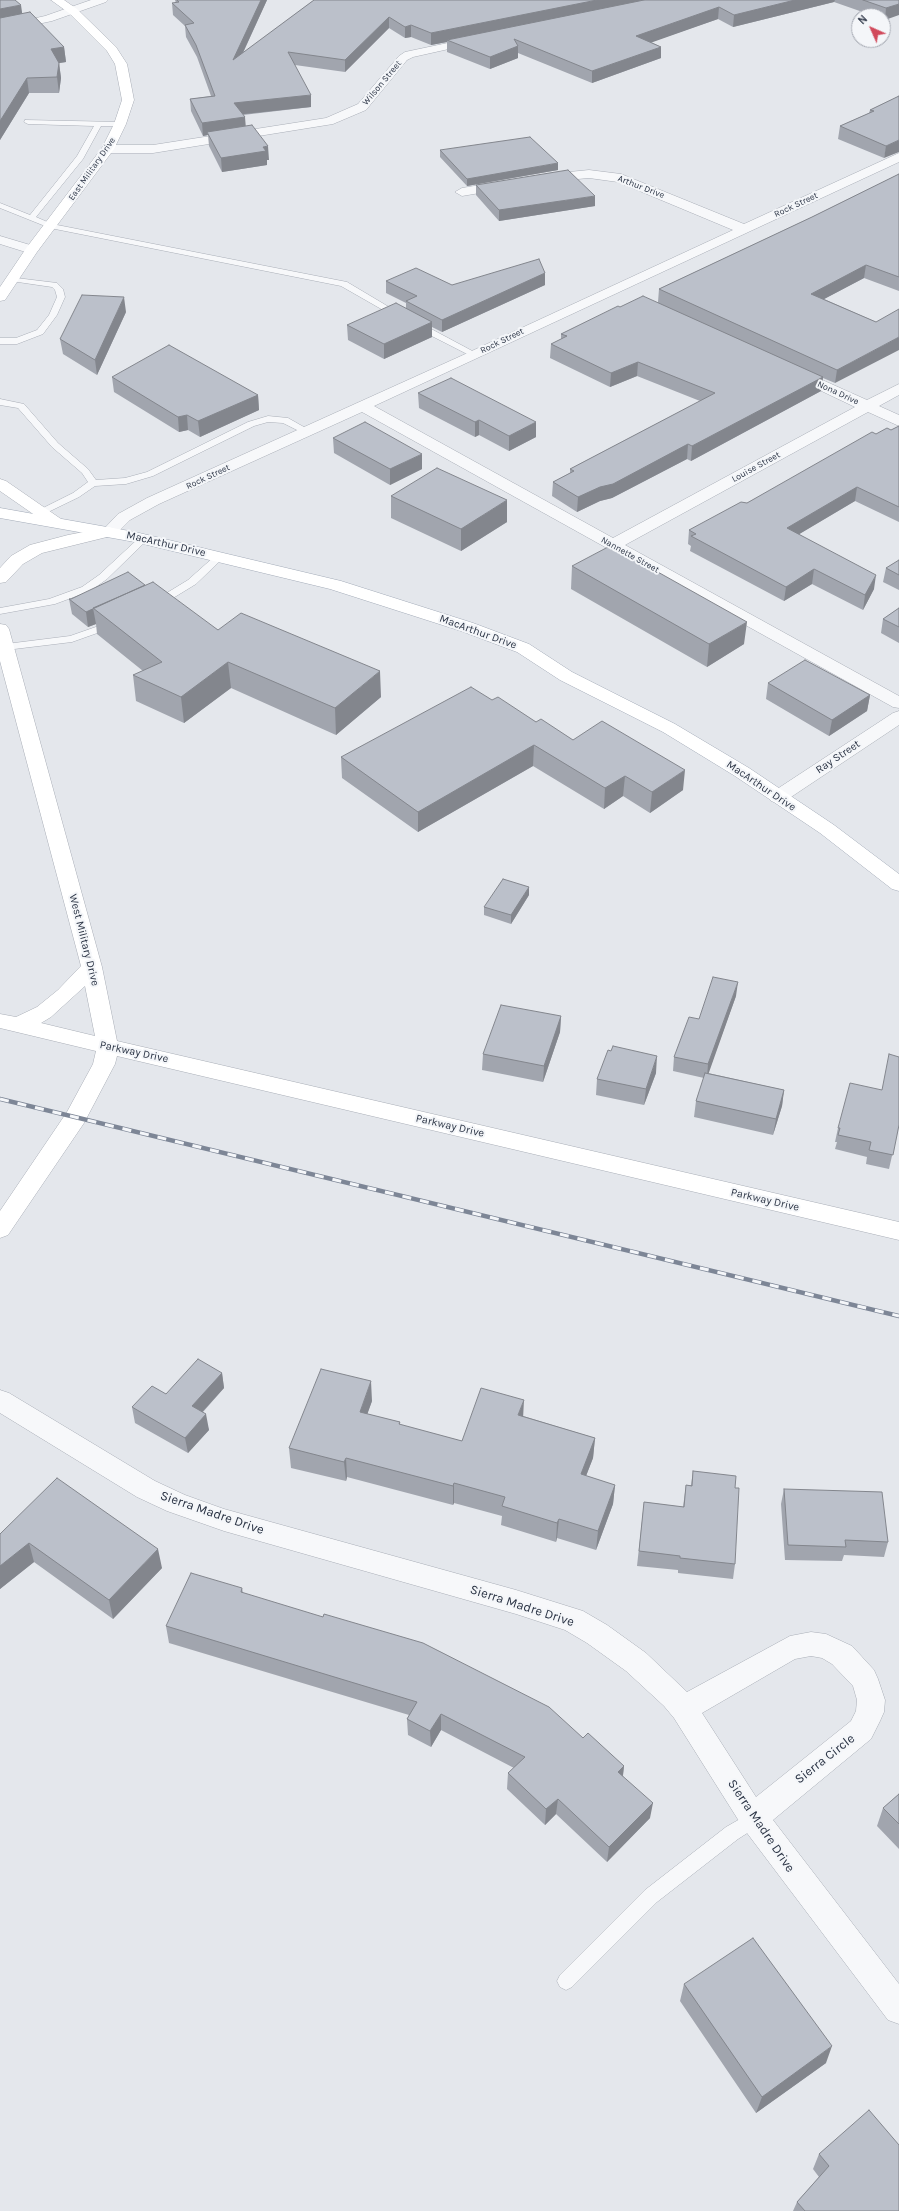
<!DOCTYPE html>
<style>
body{margin:0}
#map{position:relative;width:899px;height:2211px;overflow:hidden;background:#e4e7ec;font-family:Karla,sans-serif}
canvas{display:block}
.north{position:absolute;left:851px;top:8px;width:40px;height:40px;box-sizing:border-box;background:#f4f6f9;border:1px solid #a4a8b1;border-radius:50%;rotate:315deg;font-size:11px;font-weight:700;line-height:16px;text-align:center;color:#2b3445}
.north::after{content:'';display:block;margin:auto;width:14px;height:18px;background:#d1495b;clip-path:polygon(50% 0,100% 100%,50% 72%,0 100%)}
</style>
<div id="map">
<canvas width="899" height="2211"></canvas>
<div class="north">N</div>
</div>
<script>
const g = document.querySelector('canvas').getContext('2d');
g.lineJoin = 'round';
const shape = rows => new Path2D(rows.map(r => 'M' + r).join(''));
function stroke(path, color, width, dash) { g.strokeStyle = color; g.lineWidth = width; g.lineCap = dash ? 'butt' : 'round'; g.setLineDash(dash || []); g.stroke(path); }
function paint(path, color) { g.fillStyle = color; g.fill(path, 'evenodd'); }
function write(font, color, halo, rows, align = 'center') {
  g.font = font + ' Karla,sans-serif'; g.lineWidth = 4; g.setLineDash([]); g.textBaseline = 'middle'; g.strokeStyle = halo; g.fillStyle = color; for (const [text, x, y, turn = 0] of rows) {
    g.save(); g.translate(x, y); g.rotate((+turn || 0) * Math.PI / 180); g.textAlign = isNaN(turn) ? turn : align; if (halo) g.strokeText(text, 0, 0); g.fillText(text, 0, 0); g.restore();
  }
}
const lane = shape([
 [25,120,120,122,124,124,120,126,101,126,83,159,36,217,52,224,347,282,404,316,397,318,341,286,50,228,0,208,0,203,30,215,77,156,94,126,28,124,24,122,25,120],
 [8,277,57,283,63,289,65,297,57,315,43,334,17,344,0,344,0,338,16,338,37,330,49,315,57,297,55,290,52,287,11,281,7,279,8,277],
 [414,323,420,323,478,354,471,356,414,327,414,323],
 [0,399,24,404,58,443,88,469,96,480,125,478,147,472,248,422,268,416,288,418,311,431,306,434,303,433,283,423,268,422,254,426,153,476,126,484,95,486,79,497,40,516,35,513,37,511,73,493,88,482,82,473,52,447,18,408,0,405,0,399],
 [143,536,146,537,146,541,107,579,90,591,55,604,0,614,0,608,49,599,82,587,99,575,140,537,143,536],
 [219,554,222,555,222,559,196,584,160,606,152,606,152,602,188,580,216,555,219,554],
 [113,621,117,622,117,626,72,642,6,650,1,647,6,644,70,636,113,621],
 [754,1811,760,1813,763,1819,760,1825,738,1839,657,1902,572,1987,566,1990,560,1987,557,1981,560,1975,645,1890,726,1827,754,1811]
]);
const street = shape([
 [91,0,108,0,106,2,52,21,0,32,0,26,45,16,91,0],
 [476,37,480,38,482,40,480,42,413,57,407,60,366,110,333,124,153,153,108,153,102,149,108,145,153,145,326,118,358,104,399,56,405,52,476,37],
 [899,153,899,162,374,406,613,538,855,407,790,376,788,373,790,370,800,370,867,400,899,384,899,395,879,406,899,415,899,426,868,412,625,545,899,696,899,708,893,707,362,412,159,504,130,520,115,535,103,535,101,532,118,514,147,498,461,356,733,230,618,182,589,178,544,182,539,181,538,178,539,175,589,170,621,174,744,224,899,153],
 [504,181,511,185,509,188,462,196,455,192,462,188,504,181],
 [0,236,37,247,39,250,32,254,0,244,0,236],
 [899,711,899,725,785,801,778,803,771,801,769,797,771,793,893,713,899,711],
 [0,1390,9,1393,155,1481,185,1495,224,1509,516,1590,583,1611,607,1625,646,1653,687,1692,790,1636,811,1632,826,1634,852,1646,874,1670,878,1679,885,1700,884,1712,880,1721,871,1739,773,1820,899,1984,899,2024,888,2020,744,1829,674,1718,664,1706,626,1671,587,1643,565,1630,516,1614,224,1531,167,1511,137,1497,0,1413,0,1390],
 [811,1656,822,1658,832,1664,853,1686,857,1700,856,1711,851,1721,756,1797,702,1713,795,1659,811,1656]
]);
const secondary = shape([
 [51,0,64,0,77,9,116,47,127,64,134,100,126,124,114,149,37,252,5,300,0,301,0,287,27,247,102,148,114,124,122,100,115,64,107,51,69,13,51,0],
 [0,479,6,481,61,519,63,522,61,525,49,525,0,491,0,479],
 [109,527,115,529,117,532,115,535,42,553,23,564,6,582,0,583,0,568,11,556,30,545,68,535,109,527],
 [0,624,6,625,9,629,102,967,117,1041,899,1222,899,1240,117,1056,115,1064,84,1123,8,1235,0,1238,0,1211,67,1112,93,1064,96,1051,0,1028,0,1014,16,1017,37,1007,58,990,81,966,0,661,0,624],
 [85,986,95,1036,41,1023,51,1017,85,986]
]);
const primary = shape([
 [0,508,135,532,341,581,473,623,529,644,572,672,675,724,749,768,834,825,899,874,899,891,892,889,820,833,735,776,663,732,560,680,517,652,461,631,330,589,135,542,0,518,0,508]
]);
stroke(lane, '#a9aeb7', 1);
stroke(street, '#a9aeb7', 1);
stroke(secondary, '#a9aeb7', 1);
stroke(primary, '#a3abb8', 1);
paint(lane, '#f7f8fa');
paint(street, '#f7f8fa');
paint(secondary, '#fff');
paint(primary, '#fff');
const rail = shape([
 [0,1099,899,1316]
]);
stroke(rail, '#7d8696', 4.5);
stroke(rail, '#f4f6f9', 3, [9]);
paint(shape([
 [0,0,22,14,64,47,66,62,59,63,61,78,59,93,29,93,0,140],
 [175,0,267,0,243,53,314,0,899,0,885,20,883,20,883,16,874,16,834,2,733,27,718,19,651,42,661,47,661,58,592,83,518,53,518,58,490,69,447,52,447,42,431,45,411,37,405,38,389,28,345,72,295,65,311,107,243,115,245,117,245,126,269,160,267,160,267,165,222,172,209,146,208,135,203,136,191,111,190,99,211,96,197,57,186,37,185,26,173,15,172,3,176,3],
 [899,96,884,158,838,139,840,126,869,113,870,110],
 [440,150,558,170,467,186,440,157],
 [899,174,899,291,864,278,824,299,876,322,835,383,823,378,821,391,691,461,687,459,612,498,600,501,577,512,552,496,553,482,570,473,570,469,700,401,637,376,610,387,550,358,551,344,561,339,561,334,620,307,658,302,659,289,812,217],
 [476,185,595,206,499,221,476,195],
 [545,273,545,285,442,332,432,327,432,337,384,359,348,340,347,325,406,308,406,303,386,293,386,281,452,285],
 [126,312,97,375,63,354,60,339],
 [112,377,258,395,259,410,200,437,188,430,179,432,114,392],
 [418,393,536,437,509,451,479,435,475,437,419,408],
 [899,426,899,522,855,501,799,534,874,589,863,610,812,584,784,601,690,551,691,546,688,544,689,530,747,503,876,434,891,430],
 [333,438,422,469,390,485,334,453],
 [391,496,507,522,461,551,391,518],
 [899,560,899,590,883,582,886,568],
 [572,566,744,644,707,667,571,589],
 [145,585,218,630,381,697,336,735,231,688,184,723,136,701,133,675,143,671,97,634,96,624,88,627,72,614,69,599],
 [899,608,899,643,881,633,883,619],
 [768,683,870,695,867,711,829,736,766,699],
 [492,700,573,740,683,790,650,813,623,796,604,809,533,766,418,832,342,778,341,757],
 [529,895,511,924,484,915,484,907],
 [736,996,708,1073,784,1090,782,1106,773,1135,694,1117,696,1101,704,1078,673,1071,674,1057,699,1019],
 [561,1016,560,1032,543,1082,482,1070,483,1054],
 [656,1073,644,1105,596,1095,597,1079],
 [899,1125,889,1169,866,1164,867,1157,835,1149,837,1142,835,1142,838,1128],
 [222,1373,224,1388,203,1412,209,1430,188,1453,135,1423,132,1407,166,1394],
 [372,1401,367,1414,400,1422,400,1425,462,1441,523,1416,595,1438,593,1458,586,1476,615,1485,613,1504,596,1550,557,1538,556,1542,501,1525,502,1516,454,1503,453,1505,347,1477,346,1481,291,1468,289,1448],
 [693,1471,735,1488,735,1564,733,1579,678,1573,678,1570,637,1566,644,1502,683,1507,686,1485,691,1485],
 [784,1489,888,1542,884,1557,844,1555,842,1561,785,1560,781,1504],
 [0,1534,162,1568,113,1619,34,1562,0,1589],
 [242,1588,243,1593,583,1738,624,1766,623,1776,650,1818,607,1862,556,1814,545,1825,507,1789,508,1773,514,1768,441,1730,431,1747,408,1735,407,1719,409,1715,169,1643,166,1626],
 [899,1794,899,1849,877,1826,883,1808],
 [684,1984,826,2063,756,2113,680,2001],
 [819,2154,899,2211,793,2211,797,2202,819,2177,813,2169]
]), '#a1a5ae');
paint(shape([
 [261,0,267,0,234,72,233,60],
 [597,0,653,0,447,40,447,42,431,45,431,33],
 [795,0,835,0,834,2,733,27,734,15],
 [899,4,899,15,885,20,886,8],
 [21,5,23,19,0,24,0,9],
 [719,7,718,19,636,48,636,36],
 [389,17,389,28,345,72,345,60],
 [411,25,411,37,405,38,405,27],
 [518,46,518,58,490,69,490,57],
 [64,47,66,62,53,64,51,49],
 [661,47,661,58,592,83,592,71],
 [59,63,61,78,59,93,57,77],
 [27,78,29,93,0,140,0,121],
 [311,95,311,107,235,115,234,103],
 [245,117,246,129,207,132,208,135,203,136,202,123],
 [899,140,899,152,884,158,886,146],
 [268,146,269,160,267,160,267,165,222,172,221,158,263,147],
 [558,163,558,170,467,186,467,179],
 [595,196,595,206,499,221,499,210],
 [866,265,864,278,809,307,811,294],
 [545,273,545,285,442,332,442,320],
 [124,297,126,312,97,375,95,360],
 [432,322,432,337,384,359,384,344],
 [899,337,899,350,835,383,837,370],
 [638,362,637,376,610,387,611,373],
 [823,377,821,391,691,461,692,446],
 [258,395,259,410,200,437,198,421],
 [187,415,188,430,179,432,178,417],
 [479,420,479,435,475,437,475,422],
 [536,422,536,437,509,451,509,436],
 [688,444,687,459,612,498,600,501,577,512,578,497],
 [422,454,422,469,390,485,390,469],
 [857,487,855,501,786,542,787,528],
 [507,500,507,522,461,551,461,529],
 [814,569,812,584,784,601,786,587],
 [876,575,874,589,863,610,865,595],
 [93,608,96,624,88,627,86,612],
 [747,622,744,644,707,667,709,644],
 [228,662,231,688,184,723,181,697],
 [380,671,381,697,336,735,335,708],
 [870,695,867,711,829,736,832,720],
 [534,745,533,766,418,832,418,812],
 [685,770,683,790,650,813,652,792],
 [625,776,623,796,604,809,605,788],
 [529,887,529,895,511,924,511,915],
 [738,982,736,996,707,1078,708,1064],
 [561,1016,560,1032,543,1082,544,1066],
 [657,1056,656,1073,644,1105,646,1089],
 [784,1090,782,1106,773,1135,776,1119],
 [222,1373,224,1388,194,1421,192,1406],
 [371,1381,372,1401,361,1432,360,1412],
 [524,1400,523,1419,518,1415],
 [206,1414,209,1430,188,1453,185,1438],
 [595,1438,593,1458,579,1494,581,1474],
 [346,1458,347,1477,346,1481,344,1462],
 [454,1483,454,1503,453,1505,453,1486],
 [615,1485,613,1504,596,1550,598,1531],
 [559,1519,557,1538,556,1542,557,1523],
 [29,1543,34,1562,0,1589,0,1566],
 [158,1549,162,1568,113,1619,109,1600],
 [441,1714,441,1730,431,1747,430,1731],
 [624,1766,622,1782,618,1772],
 [558,1799,556,1814,545,1825,546,1809],
 [653,1803,650,1818,607,1862,609,1847],
 [832,2046,826,2063,756,2113,762,2097]
]), '#83868d');
const building = shape([
 [0,0,15,0,21,5,0,9,0,0],
 [177,0,261,0,233,60,314,0,597,0,431,33,411,25,405,27,389,17,345,60,288,52,311,95,234,103,245,117,202,123,190,99,215,96,196,45,185,25,194,23,172,3,179,2,177,0],
 [644,0,795,0,734,15,719,7,636,36,661,47,592,71,514,39,518,46,490,57,447,40,644,0],
 [863,0,899,0,899,4,886,8,863,0],
 [30,12,64,47,51,49,59,63,57,77,27,78,0,121,0,18,30,12],
 [899,96,899,140,886,146,840,126,874,111,870,110,899,96],
 [252,125,268,146,263,147,266,151,221,158,207,132,252,125],
 [530,137,558,163,467,179,440,150,530,137],
 [568,170,595,196,499,210,476,185,568,170],
 [899,174,899,277,866,265,811,294,876,322,899,309,899,337,837,370,659,289,812,217,899,174],
 [539,259,545,273,442,320,406,301,417,296,386,281,416,268,452,285,539,259],
 [82,295,124,297,95,360,60,339,82,295],
 [643,296,823,377,692,446,688,444,613,484,600,487,578,497,553,482,574,471,570,469,715,393,638,362,611,373,551,344,567,336,561,334,618,306,620,307,643,296],
 [396,303,432,322,384,344,347,325,396,303],
 [169,345,258,395,198,421,187,415,178,417,112,377,169,345],
 [451,378,536,422,509,436,479,420,475,422,418,393,451,378],
 [365,422,422,454,390,469,333,438,365,422],
 [899,426,899,507,857,487,787,528,876,575,865,595,814,569,786,587,691,536,696,534,689,530,741,502,747,503,872,432,876,434,887,428,891,430,899,426],
 [437,468,507,500,461,529,391,496,437,468],
 [608,547,613,550,615,548,747,622,709,644,572,566,608,547],
 [899,560,899,575,886,568,899,560],
 [128,572,145,585,86,612,69,599,71,599,128,572],
 [153,582,218,630,241,613,380,671,335,708,228,662,181,697,133,675,162,662,93,608,153,582],
 [899,608,899,627,883,619,899,608],
 [805,660,870,695,832,720,768,683,805,660],
 [471,687,492,700,498,697,536,722,541,719,573,740,602,721,685,770,652,792,625,776,605,788,534,745,418,812,341,757,471,687],
 [503,879,529,887,511,915,484,907,503,879],
 [713,977,738,982,708,1064,674,1057,689,1017,699,1019,713,977],
 [501,1005,561,1016,544,1066,483,1054,501,1005],
 [613,1046,657,1056,646,1089,597,1079,608,1050,611,1051,613,1046],
 [889,1054,899,1057,899,1125,893,1155,869,1150,871,1142,838,1135,840,1128,838,1128,850,1083,882,1090,889,1054],
 [705,1073,784,1090,776,1119,696,1101,705,1073],
 [198,1359,222,1373,192,1406,206,1414,185,1438,132,1407,152,1386,166,1394,198,1359],
 [321,1369,371,1381,360,1412,400,1422,399,1424,462,1441,481,1388,524,1400,518,1415,595,1438,581,1474,615,1485,598,1531,559,1519,557,1523,502,1506,505,1497,454,1483,453,1486,346,1458,344,1462,289,1448,321,1369],
 [693,1471,736,1476,735,1488,739,1488,735,1564,680,1558,680,1556,639,1551,644,1502,684,1507,686,1485,692,1486,693,1471],
 [57,1478,158,1549,109,1600,29,1543,0,1566,0,1534,57,1478],
 [784,1489,882,1492,888,1542,845,1540,846,1547,788,1545,784,1489],
 [191,1573,242,1588,241,1592,323,1617,324,1614,423,1643,549,1707,583,1738,588,1733,624,1766,618,1772,653,1803,609,1847,558,1799,546,1809,508,1773,525,1757,441,1714,430,1731,407,1719,417,1702,166,1626,191,1573],
 [899,1794,899,1824,883,1808,899,1794],
 [753,1938,832,2046,762,2097,684,1984,753,1938],
 [869,2110,899,2145,899,2211,805,2211,797,2202,829,2166,819,2154,869,2110]
]);
paint(building, '#bbc0ca');
stroke(building, '#83868d', 1);
write('9px', '#2b3445', '#f4f6f9', [
 ["Wilson Street",382,83,-50],
 ["East Military Drive",92,169,-55],
 ["Arthur Drive",641,187,21],
 ["Rock Street",796,205,-25],
 ["Rock Street",502,341,-26],
 ["Nona Drive",838,393,25],
 ["Louise Street",756,467,-29],
 ["Rock Street",208,477,-25],
 ["Nannette Street",630,555,29]
]);
write('11px', '#2b3445', '#f4f6f9', [
 ["MacArthur Drive",166,544,13],
 ["MacArthur Drive",478,632,20],
 ["Ray Street",838,757,-34],
 ["MacArthur Drive",761,786,34],
 ["West Military Drive",84,940,76],
 ["Parkway Drive",134,1052,12],
 ["Parkway Drive",450,1126,13],
 ["Parkway Drive",765,1200,13]
]);
write('13px', '#2b3445', '#f4f6f9', [
 ["Sierra Madre Drive",212,1513,19],
 ["Sierra Madre Drive",522,1606,18],
 ["Sierra Circle",825,1759,-38],
 ["Sierra Madre Drive",761,1826,56]
]);
</script>
